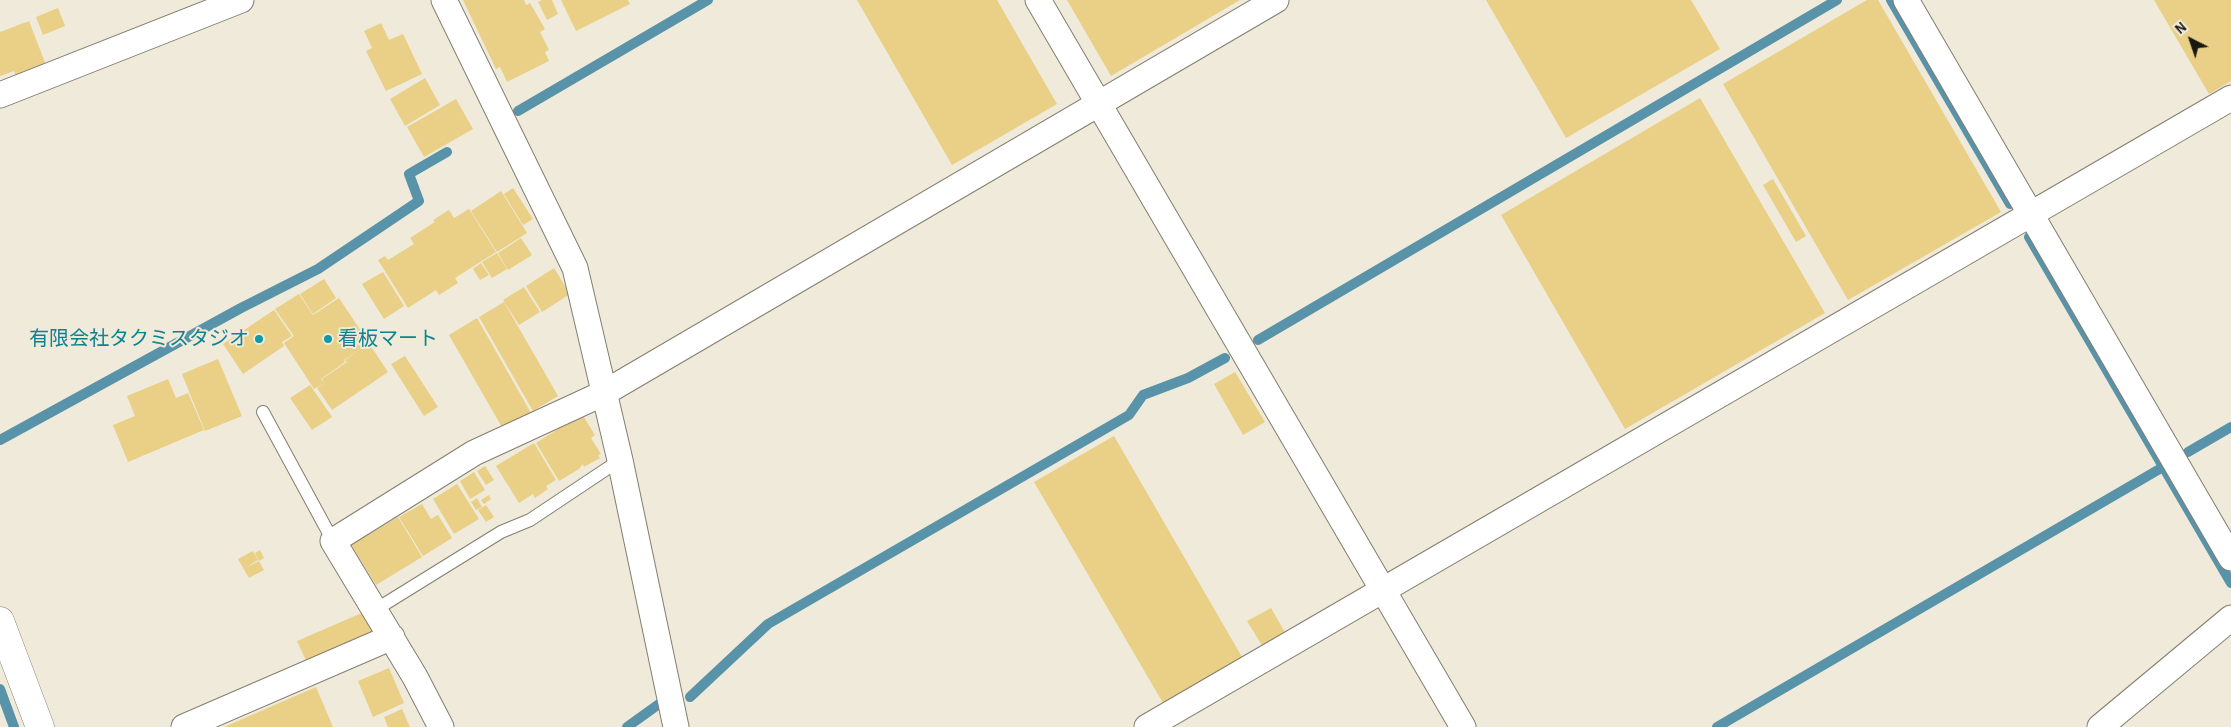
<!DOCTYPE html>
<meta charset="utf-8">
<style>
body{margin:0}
#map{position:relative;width:2231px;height:727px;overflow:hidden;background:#efeada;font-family:"Alegreya Sans",sans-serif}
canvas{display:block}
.north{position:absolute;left:2166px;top:15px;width:50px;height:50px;-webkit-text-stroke:4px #efeada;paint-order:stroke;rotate:319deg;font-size:14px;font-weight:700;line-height:20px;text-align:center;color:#181711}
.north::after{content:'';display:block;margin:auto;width:18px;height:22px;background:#181711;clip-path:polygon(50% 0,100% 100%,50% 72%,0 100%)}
</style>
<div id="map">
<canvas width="2231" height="727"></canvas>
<div class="north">N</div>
</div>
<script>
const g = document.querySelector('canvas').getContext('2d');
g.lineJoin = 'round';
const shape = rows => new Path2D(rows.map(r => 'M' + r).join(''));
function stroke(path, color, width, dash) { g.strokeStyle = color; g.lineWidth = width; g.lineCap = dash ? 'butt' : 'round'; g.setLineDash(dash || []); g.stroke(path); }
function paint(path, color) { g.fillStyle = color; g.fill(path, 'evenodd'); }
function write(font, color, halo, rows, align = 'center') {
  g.font = font + ' "Alegreya Sans","Noto Sans JP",sans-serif'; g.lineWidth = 4; g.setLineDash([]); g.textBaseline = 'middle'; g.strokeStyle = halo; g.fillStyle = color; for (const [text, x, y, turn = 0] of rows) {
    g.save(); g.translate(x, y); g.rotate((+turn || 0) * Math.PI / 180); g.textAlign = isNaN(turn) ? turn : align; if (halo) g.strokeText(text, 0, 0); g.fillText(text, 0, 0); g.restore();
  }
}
stroke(shape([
 [1891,0,2010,204],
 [518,111,708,0],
 [2029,237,2231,583],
 [1258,340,1837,0],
 [0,440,241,308,318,269,419,201,409,174,447,152],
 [2188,452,2231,427],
 [0,689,14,727],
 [690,697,768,624,1129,415,1143,395,1188,378,1225,358],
 [627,727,659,704],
 [1717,727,2163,467]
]), '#5893aa', 10);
paint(shape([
 [463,0,524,0,526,5,530,3,545,29,540,32,549,50,545,52,549,61,507,82,500,67,496,69],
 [542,0,552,0,558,14,547,20,538,2],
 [561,0,628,0,630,4,576,31],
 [857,0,997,0,1057,104,952,165],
 [1067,0,1240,0,1111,76],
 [1486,0,1691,0,1720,49,1566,138],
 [1867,0,1878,0,2001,212,1848,300,1723,84],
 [2154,0,2231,0,2231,81,2209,94],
 [58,8,65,26,43,35,36,17],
 [29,21,46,65,16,77,14,71,0,76,0,32],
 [381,23,389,40,403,34,422,74,386,91,366,51,372,48,364,31],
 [425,78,440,105,405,126,390,99],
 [1700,98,1825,313,1625,429,1501,215],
 [456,99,473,129,424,157,407,127],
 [1773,179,1806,236,1796,242,1763,185],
 [513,188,533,219,523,225,504,194],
 [501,191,527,233,497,252,471,211],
 [469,209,496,252,455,278,458,283,439,295,436,290,408,308,378,260,385,256,388,260,414,244,410,238,435,222,433,220,449,210,454,218],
 [521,238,532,255,508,270,498,253],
 [497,253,507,269,492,278,482,262],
 [481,263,489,275,480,280,473,269],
 [554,268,570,294,542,312,526,286],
 [383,272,404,306,384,319,362,284],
 [324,279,336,298,313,314,300,294],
 [524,287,540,312,519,325,503,300],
 [299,294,313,315,339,298,388,372,332,410,317,388,324,383,326,386,322,379,347,362,345,360,363,347,344,360,345,362,321,379,324,383,314,389,284,343,294,336,275,309],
 [504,302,558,396,533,411,479,317],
 [274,310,292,336,282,342,284,346,243,374,223,344],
 [477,318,531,413,503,429,449,335],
 [405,356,438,407,424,416,391,364],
 [218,359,242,416,205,431,182,374],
 [1235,372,1265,422,1243,435,1214,384],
 [168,379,176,398,188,393,204,430,128,462,113,425,135,416,127,396],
 [310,385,332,417,312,430,290,398],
 [582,414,595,435,591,438,601,454,598,455,600,458,584,467,583,464,579,469,559,481,536,443],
 [1114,436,1242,657,1163,703,1034,482],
 [534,443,556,480,546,486,548,489,535,498,533,494,519,503,496,466],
 [485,466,494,480,486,485,477,471],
 [474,472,485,490,470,499,460,481],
 [457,484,479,519,454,534,433,499],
 [489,495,491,499,484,504,481,500],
 [477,498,482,507,476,510,471,502],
 [422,504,431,519,438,515,452,538,423,556,399,517],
 [486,505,494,517,486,522,478,510],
 [398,517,422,557,376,585,351,545],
 [260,550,264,558,259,561,255,553],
 [253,551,258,560,245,568,259,561,264,570,249,578,238,559],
 [1271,608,1286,634,1263,647,1247,621],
 [364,612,375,638,309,667,297,641],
 [389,668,404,703,373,717,358,681],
 [316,687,333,727,224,727],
 [402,709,410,727,388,727,384,717]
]), '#e9d086');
const service = shape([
 [263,412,333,541],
 [375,610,501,532,530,520,620,460]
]);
const minor = shape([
 [444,0,575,268,620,460,676,727],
 [1038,0,1463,727],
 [1906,0,2231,558],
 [0,95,241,0],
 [184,727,392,637],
 [441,727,415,677,333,541,474,453,604,393,1276,0],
 [1147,727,2231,98],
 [2100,727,2231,618]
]);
const tertiary = shape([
 [0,621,40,727]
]);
stroke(service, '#837e6f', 14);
stroke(minor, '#837e6f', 27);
stroke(tertiary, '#837e6f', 29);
stroke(service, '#fff', 12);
stroke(minor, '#fff', 25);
stroke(tertiary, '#fff', 28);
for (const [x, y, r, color] of [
 [259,339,5,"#0f9aa8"],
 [328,339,5,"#0f9aa8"]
]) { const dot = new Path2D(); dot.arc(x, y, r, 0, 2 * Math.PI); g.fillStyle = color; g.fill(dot); stroke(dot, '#efeada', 2); }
write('20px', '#0d838f', '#efeada', [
 ["有限会社タクミスタジオ",249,339],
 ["看板マート",338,339,"left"]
], 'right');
</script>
